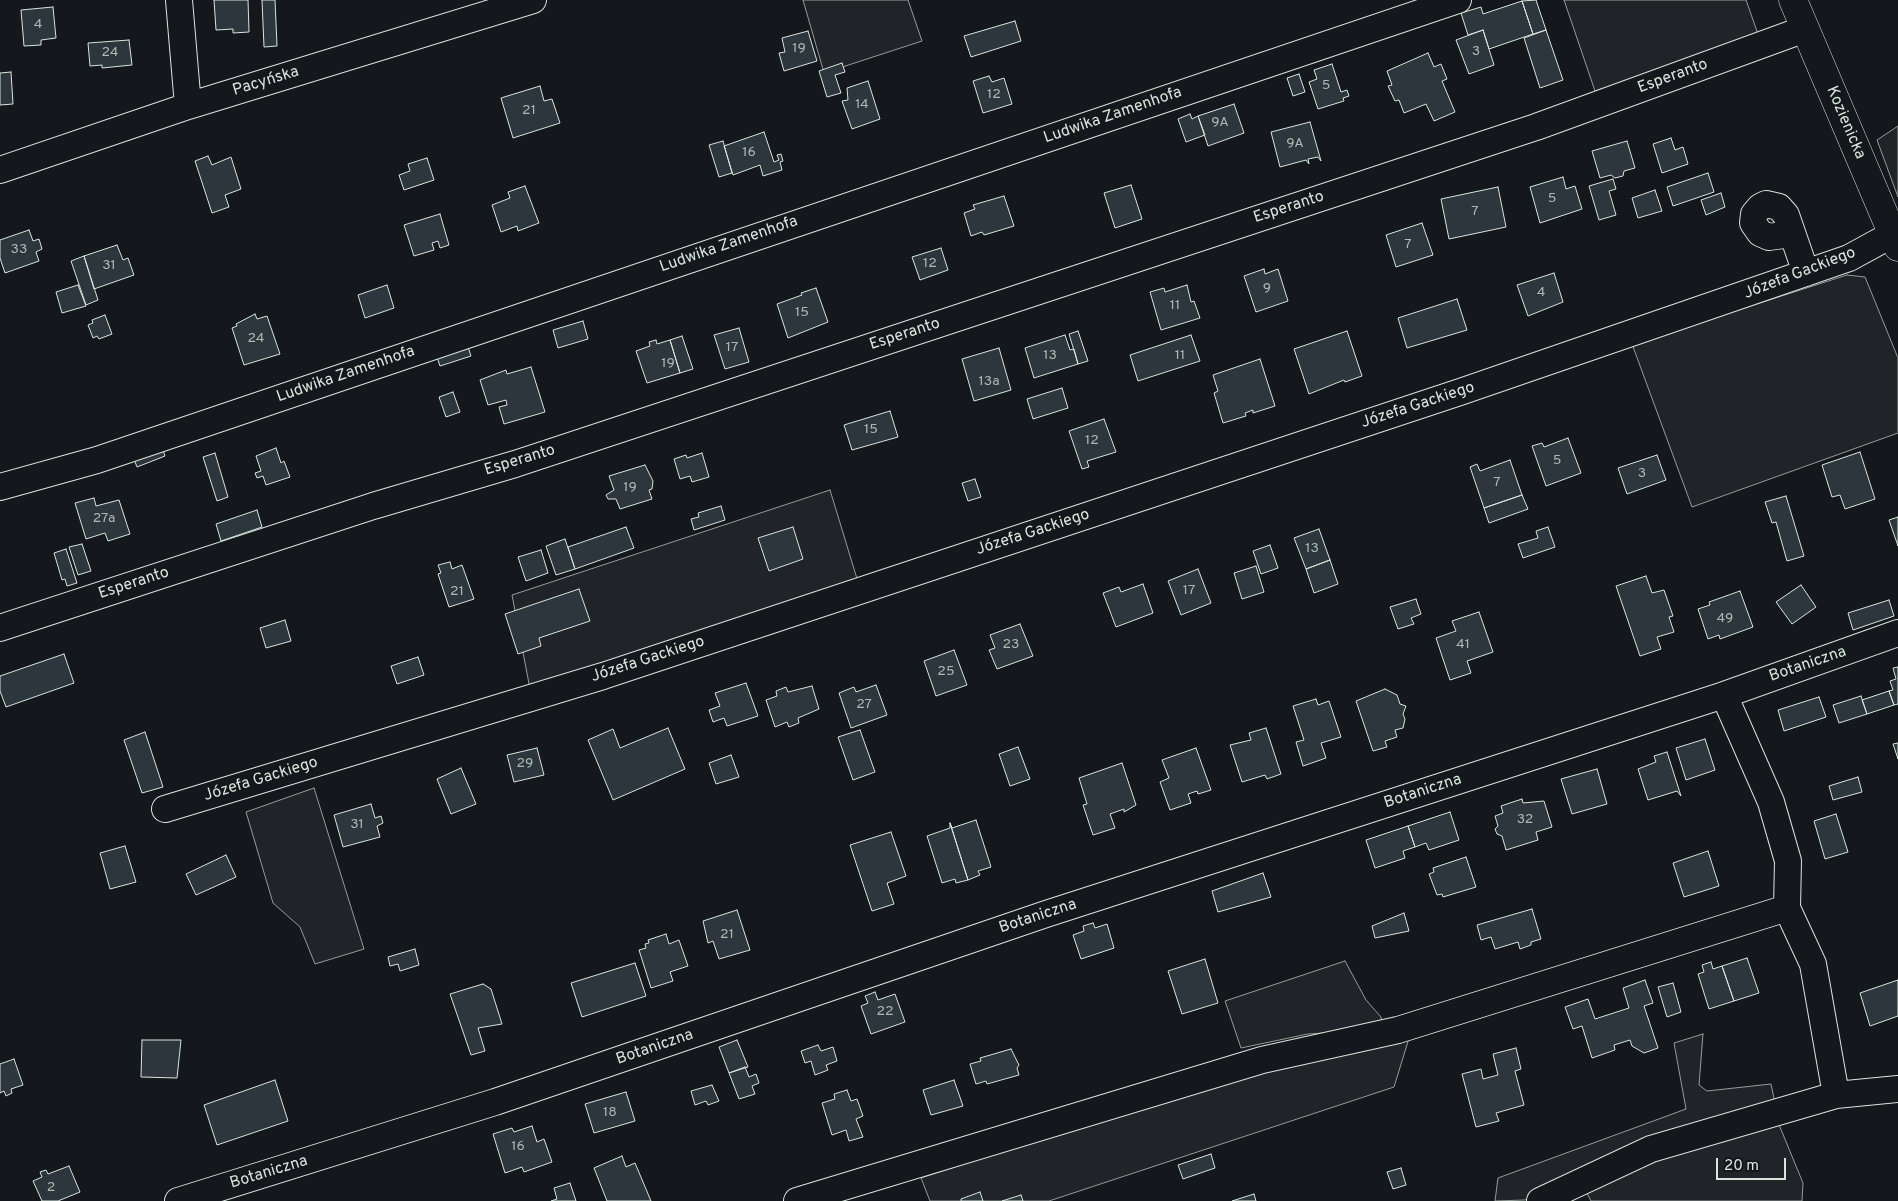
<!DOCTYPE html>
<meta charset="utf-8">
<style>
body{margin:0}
#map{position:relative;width:1898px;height:1201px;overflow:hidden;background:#14181c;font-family:Overpass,sans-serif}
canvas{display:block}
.scale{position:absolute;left:1716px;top:1158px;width:70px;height:22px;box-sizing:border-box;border:2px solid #d8e6dc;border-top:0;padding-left:6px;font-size:15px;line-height:18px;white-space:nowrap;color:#d8e6dc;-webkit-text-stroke:4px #14181c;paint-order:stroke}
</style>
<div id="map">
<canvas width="1898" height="1201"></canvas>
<div class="scale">20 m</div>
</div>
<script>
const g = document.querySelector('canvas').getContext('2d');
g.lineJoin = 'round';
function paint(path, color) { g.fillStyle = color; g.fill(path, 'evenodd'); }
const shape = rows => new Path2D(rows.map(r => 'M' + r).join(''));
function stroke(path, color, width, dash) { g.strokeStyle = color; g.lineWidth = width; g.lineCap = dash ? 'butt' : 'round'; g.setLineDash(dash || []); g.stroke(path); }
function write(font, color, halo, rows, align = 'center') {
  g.font = font + ' Overpass,sans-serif'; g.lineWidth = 4; g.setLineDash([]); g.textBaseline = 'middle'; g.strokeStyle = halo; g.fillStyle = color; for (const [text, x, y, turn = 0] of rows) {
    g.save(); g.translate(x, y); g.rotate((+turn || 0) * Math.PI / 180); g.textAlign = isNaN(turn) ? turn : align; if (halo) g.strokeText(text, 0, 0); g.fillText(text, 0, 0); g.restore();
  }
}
const green = shape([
 [803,0,908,0,922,41,824,73,803,0],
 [1564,0,1746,0,1759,37,1595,91,1564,0],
 [1898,126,1898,197,1877,140,1898,126],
 [1847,275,1865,277,1898,358,1898,433,1692,507,1632,344,1847,275],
 [830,490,858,582,530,689,512,595,830,490],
 [314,788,364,949,315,964,300,927,273,903,246,812,314,788],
 [1345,961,1366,1000,1381,1017,1382,1026,1356,1031,1308,1034,1241,1048,1225,1001,1345,961],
 [1703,1034,1699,1085,1707,1091,1771,1084,1780,1127,1803,1183,1802,1201,1591,1201,1578,1176,1525,1200,1495,1201,1498,1178,1686,1109,1674,1043,1703,1034],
 [1410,1035,1394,1087,1049,1201,930,1201,921,1178,1221,1080,1410,1035]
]);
paint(green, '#202428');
stroke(green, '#939e99', 1);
const building = shape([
 [214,0,248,0,249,32,233,33,233,29,216,30,214,0],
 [262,0,275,0,277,46,264,47,262,0],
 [1536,0,1546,30,1533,34,1522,1,1536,0],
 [1522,1,1533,34,1489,49,1483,30,1468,35,1461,13,1481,7,1483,14,1522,1],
 [53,7,56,38,41,40,41,45,24,46,21,10,53,7],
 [1015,21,1021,41,971,57,964,36,1015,21],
 [1483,30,1494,65,1469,74,1456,40,1483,30],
 [1546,30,1563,80,1540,88,1524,38,1546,30],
 [808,31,817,61,784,71,779,53,785,52,782,38,808,31],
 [129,40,132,65,102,68,102,65,90,66,88,43,129,40],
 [1428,53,1434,67,1441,64,1447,79,1442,81,1455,112,1434,121,1426,104,1404,113,1399,100,1395,101,1388,86,1392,85,1387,71,1428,53],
 [842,63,845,72,835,75,841,93,827,97,819,71,842,63],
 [1332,64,1341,92,1347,90,1349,96,1343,98,1344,101,1318,109,1309,82,1317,79,1314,70,1332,64],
 [11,72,13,104,0,105,0,73,11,72],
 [1299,74,1305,92,1293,96,1287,78,1299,74],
 [989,76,992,82,1004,78,1012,104,983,113,973,81,989,76],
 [868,81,880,119,852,129,842,101,848,100,847,88,868,81],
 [540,86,544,101,552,99,560,123,513,138,501,98,540,86],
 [1234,104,1244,133,1208,146,1198,116,1234,104],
 [1190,114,1192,119,1198,116,1205,135,1186,142,1178,119,1190,114],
 [1310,122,1321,161,1318,157,1308,159,1309,164,1306,160,1280,167,1271,132,1310,122],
 [764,132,774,162,779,160,777,155,781,154,783,161,780,162,782,170,763,176,760,165,733,175,724,146,764,132],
 [1671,138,1675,150,1683,147,1688,164,1662,173,1653,144,1671,138],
 [723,141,732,173,719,177,709,145,723,141],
 [1627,141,1635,168,1624,171,1623,176,1615,178,1611,175,1600,178,1592,151,1627,141],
 [208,156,212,165,231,157,241,189,225,195,229,207,212,213,195,161,208,156],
 [427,158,434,180,404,190,399,175,410,171,408,164,427,158],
 [1708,173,1714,192,1673,206,1667,187,1708,173],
 [1563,177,1566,189,1575,186,1582,209,1540,223,1530,187,1563,177],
 [1613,179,1616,189,1609,191,1616,215,1599,220,1589,186,1613,179],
 [1131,185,1142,219,1115,228,1104,193,1131,185],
 [525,186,539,223,518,231,517,226,501,232,492,205,510,198,508,192,525,186],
 [1498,187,1506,227,1449,239,1441,199,1498,187],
 [1655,190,1662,211,1638,218,1632,198,1655,190],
 [1721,193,1725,207,1706,215,1701,200,1721,193],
 [1004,196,1014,226,984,235,982,232,971,236,964,213,975,209,973,205,1004,196],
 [440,214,449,245,440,248,438,241,432,243,434,250,414,256,404,225,440,214],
 [1422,223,1433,255,1396,267,1386,235,1422,223],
 [29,230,33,241,39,239,42,249,36,252,39,261,5,273,0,258,0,240,29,230],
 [117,245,123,260,128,258,134,275,94,289,84,256,117,245],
 [941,248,948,270,920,280,912,257,941,248],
 [84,256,98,300,86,305,71,261,84,256],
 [1264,269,1265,274,1278,269,1288,301,1256,312,1244,276,1264,269],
 [1554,273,1563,302,1528,316,1517,285,1554,273],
 [78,285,86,306,62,313,56,292,78,285],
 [387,285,394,308,365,318,358,295,387,285],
 [1187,285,1191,302,1194,301,1200,318,1161,330,1150,292,1164,288,1165,292,1187,285],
 [816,288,828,322,788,338,777,304,802,295,801,293,816,288],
 [1457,299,1467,330,1407,348,1398,318,1457,299],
 [255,314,257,319,267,316,280,354,244,365,232,328,237,326,236,324,255,314],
 [105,315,112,334,99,339,97,336,93,338,88,325,93,323,92,320,105,315],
 [583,321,588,339,558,348,553,330,583,321],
 [739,328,749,362,725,369,714,335,739,328],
 [1078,331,1088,361,1078,364,1069,334,1078,331],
 [1347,331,1362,376,1345,382,1344,380,1309,394,1294,349,1347,331],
 [1065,335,1070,350,1074,349,1078,364,1034,378,1025,348,1065,335],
 [1191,335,1200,361,1138,381,1130,355,1191,335],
 [682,336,693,369,680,373,670,340,682,336],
 [656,340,657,344,670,340,680,373,647,383,636,351,650,346,649,342,656,340],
 [466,341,471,356,440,366,435,351,466,341],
 [999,348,1011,390,974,401,962,359,999,348],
 [1260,359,1275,406,1253,413,1253,410,1245,413,1246,416,1223,423,1214,393,1218,391,1213,375,1260,359],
 [531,367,545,412,504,424,499,407,507,405,506,400,488,405,480,380,506,370,507,374,531,367],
 [1062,388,1068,408,1033,419,1027,399,1062,388],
 [453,392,460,412,446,417,439,397,453,392],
 [890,411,898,437,852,450,844,425,890,411],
 [1104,419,1116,452,1087,461,1089,467,1082,469,1069,431,1104,419],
 [1568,438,1581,473,1546,486,1532,446,1542,443,1544,447,1568,438],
 [159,439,165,456,137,467,130,449,159,439],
 [276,448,281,463,284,461,290,477,266,485,263,476,257,478,255,473,261,471,256,456,276,448],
 [1860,452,1875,499,1845,509,1840,495,1832,497,1822,465,1860,452],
 [215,453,228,497,217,501,203,457,215,453],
 [702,453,709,477,692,482,690,476,680,479,674,459,686,455,687,458,702,453],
 [1657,455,1666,480,1627,494,1618,468,1657,455],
 [1510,460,1522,495,1484,508,1470,467,1477,464,1480,471,1510,460],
 [645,465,653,481,652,489,649,490,652,499,620,509,616,499,608,499,606,495,614,490,609,476,645,465],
 [975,479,981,497,968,501,962,483,975,479],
 [1522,495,1528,509,1489,523,1484,508,1522,495],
 [1786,496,1804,556,1787,561,1776,522,1772,523,1765,502,1786,496],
 [94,498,96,506,119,500,130,534,108,541,105,533,86,539,75,503,94,498],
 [721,506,725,520,694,530,691,519,699,517,698,513,721,506],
 [257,510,262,527,221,541,216,524,257,510],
 [1898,517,1898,546,1889,520,1898,517],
 [626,527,634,548,575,569,568,547,626,527],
 [793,527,803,559,769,571,758,538,793,527],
 [1548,527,1555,547,1523,558,1518,544,1538,538,1536,531,1548,527],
 [1319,529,1330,560,1306,569,1294,538,1319,529],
 [565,539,575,569,556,575,546,546,565,539],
 [82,544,91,571,78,575,69,547,82,544],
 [1270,545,1278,568,1261,574,1253,551,1270,545],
 [66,549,77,583,67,586,65,579,62,580,54,553,66,549],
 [541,550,548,573,526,581,518,557,541,550],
 [1330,560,1338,584,1314,593,1306,569,1330,560],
 [450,562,452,569,462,565,474,599,449,607,438,574,441,573,438,565,450,562],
 [1256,566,1264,592,1242,599,1234,573,1256,566],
 [1198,569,1211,603,1181,615,1168,581,1198,569],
 [1646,576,1652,593,1664,590,1673,616,1669,617,1674,632,1657,637,1661,649,1640,656,1616,586,1646,576],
 [1143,584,1153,613,1116,627,1103,593,1119,587,1121,592,1143,584],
 [1801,585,1816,607,1792,624,1776,602,1801,585],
 [579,589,590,621,539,638,541,646,518,654,505,614,579,589],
 [1740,591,1753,627,1720,639,1719,635,1708,639,1698,609,1710,605,1709,602,1740,591],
 [1416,599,1421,614,1411,618,1414,624,1398,629,1390,607,1416,599],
 [1889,600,1894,616,1853,630,1848,613,1889,600],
 [1479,612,1493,652,1467,661,1471,673,1450,680,1436,638,1456,631,1452,621,1479,612],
 [285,620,291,641,266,648,260,628,285,620],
 [1020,624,1033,656,997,669,989,650,995,648,990,635,1020,624],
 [954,650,967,685,936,696,924,661,954,650],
 [64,654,74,683,6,707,0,691,0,676,64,654],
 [418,657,424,675,397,684,391,666,418,657],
 [1898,667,1898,704,1894,705,1889,691,1893,690,1890,681,1896,679,1893,668,1898,667],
 [746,683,758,716,727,726,724,718,713,722,709,710,720,706,715,693,746,683],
 [876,685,887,715,851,728,839,693,854,687,856,692,876,685],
 [812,686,819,709,798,718,799,723,789,727,787,722,775,727,766,700,777,696,776,691,786,687,788,692,812,686],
 [1385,689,1397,695,1400,704,1406,706,1403,714,1405,719,1403,728,1395,730,1397,737,1385,741,1387,747,1373,751,1356,701,1385,689],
 [1889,691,1894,705,1867,714,1862,700,1889,691],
 [1861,696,1867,714,1839,723,1833,705,1861,696],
 [1819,697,1826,717,1784,731,1778,710,1819,697],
 [1316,699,1318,705,1329,701,1341,737,1321,743,1326,758,1303,766,1296,742,1304,740,1293,706,1316,699],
 [668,728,685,769,613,800,588,740,613,729,620,748,668,728],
 [1266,728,1281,774,1267,779,1265,775,1242,782,1230,745,1251,740,1249,733,1266,728],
 [860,730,875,772,853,780,838,737,860,730],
 [145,732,163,787,142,793,124,740,145,732],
 [1705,739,1715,770,1686,780,1676,748,1705,739],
 [1898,743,1898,759,1893,744,1898,743],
 [1018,747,1030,779,1010,786,999,754,1018,747],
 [537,748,544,775,514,782,507,755,537,748],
 [1196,748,1211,790,1198,794,1197,791,1188,794,1191,803,1170,810,1160,782,1169,778,1162,760,1196,748],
 [1667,752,1681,796,1677,791,1648,800,1638,769,1656,762,1654,756,1667,752],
 [731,755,739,777,716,784,709,763,731,755],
 [1122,763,1136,805,1124,812,1124,809,1110,814,1115,828,1093,835,1083,805,1087,804,1079,778,1122,763],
 [461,768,476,804,451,814,437,779,461,768],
 [1597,769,1607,804,1572,814,1561,779,1597,769],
 [1858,777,1862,792,1833,800,1829,786,1858,777],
 [1522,799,1523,803,1544,801,1552,827,1536,832,1538,840,1506,850,1502,836,1497,834,1495,829,1498,826,1495,816,1503,813,1501,806,1522,799],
 [371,804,375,818,381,816,383,823,377,826,380,837,343,847,334,815,371,804],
 [1450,812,1459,840,1429,850,1426,843,1415,847,1408,826,1450,812],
 [1836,814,1848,852,1825,859,1814,821,1836,814],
 [976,820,991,867,978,871,980,875,968,880,950,823,952,828,976,820],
 [950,823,968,880,956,883,955,879,942,883,927,836,950,828,950,823],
 [1408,826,1415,847,1403,851,1405,858,1375,868,1366,840,1408,826],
 [891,832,906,876,887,883,894,904,872,911,850,845,891,832],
 [125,846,136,882,110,889,100,853,125,846],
 [1708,851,1719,886,1684,897,1673,863,1708,851],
 [226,855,236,877,196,895,186,874,226,855],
 [1466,857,1476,887,1443,897,1442,894,1437,895,1429,874,1434,872,1433,868,1466,857],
 [1263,873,1271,897,1218,912,1212,891,1263,873],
 [1532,909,1541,939,1531,942,1531,945,1520,949,1518,942,1495,949,1491,937,1481,940,1477,925,1532,909],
 [737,910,750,950,719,959,713,941,708,943,703,921,737,910],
 [1404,913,1409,931,1375,938,1372,926,1404,913],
 [1093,923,1095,928,1107,924,1114,948,1081,959,1073,935,1084,931,1083,926,1093,923],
 [666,934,669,944,679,940,688,966,670,972,673,981,651,988,639,950,646,948,645,944,649,943,648,940,666,934],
 [415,949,419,965,400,971,398,964,390,966,388,957,415,949],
 [1747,958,1759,993,1734,1001,1722,966,1747,958],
 [1205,959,1218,1003,1182,1014,1168,971,1205,959],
 [1711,962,1713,969,1722,966,1734,1001,1709,1009,1698,974,1704,972,1702,965,1711,962],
 [635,963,646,996,582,1017,571,983,635,963],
 [1645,980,1653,1003,1644,1006,1658,1048,1644,1053,1632,1046,1630,1040,1614,1045,1615,1050,1592,1058,1582,1026,1573,1029,1565,1007,1588,999,1595,1019,1629,1008,1623,988,1645,980],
 [1898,980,1898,1016,1870,1026,1860,993,1898,980],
 [1673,983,1681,1012,1667,1017,1658,987,1673,983],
 [483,984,491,989,502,1024,478,1028,485,1051,471,1055,450,994,483,984],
 [875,992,878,1000,895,994,905,1022,871,1034,861,1006,868,1003,865,996,875,992],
 [142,1040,181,1040,177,1078,141,1077,142,1040],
 [737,1040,748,1067,729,1073,719,1047,737,1040],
 [818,1045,821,1051,833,1047,837,1061,826,1065,828,1070,815,1075,811,1061,805,1063,801,1051,818,1045],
 [1516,1048,1521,1069,1515,1071,1524,1105,1496,1113,1499,1121,1476,1127,1462,1074,1481,1069,1483,1079,1498,1075,1493,1054,1516,1048],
 [1011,1049,1019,1065,1017,1068,1019,1075,987,1084,986,1081,976,1084,970,1064,981,1061,980,1058,1011,1049],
 [14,1059,23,1085,11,1089,12,1093,6,1096,4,1091,0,1093,0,1064,14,1059],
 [745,1067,749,1077,756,1074,759,1083,752,1086,755,1094,739,1099,729,1073,745,1067],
 [275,1080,288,1121,217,1145,204,1105,275,1080],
 [954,1080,963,1106,931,1115,923,1090,954,1080],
 [712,1085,719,1101,708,1105,706,1101,695,1105,691,1091,712,1085],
 [847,1090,851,1101,857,1099,863,1116,856,1119,863,1137,849,1141,846,1130,832,1135,822,1103,835,1099,834,1094,847,1090],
 [626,1092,635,1121,594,1133,585,1104,626,1092],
 [532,1126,537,1142,544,1139,552,1162,524,1172,522,1167,505,1173,493,1134,512,1128,514,1132,532,1126],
 [1211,1154,1215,1168,1183,1179,1178,1165,1211,1154],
 [622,1156,626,1167,635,1163,651,1201,607,1201,594,1168,622,1156],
 [69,1166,80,1192,58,1201,42,1201,33,1181,42,1177,40,1172,46,1170,48,1174,69,1166],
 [1401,1168,1406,1185,1393,1189,1387,1172,1401,1168],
 [570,1183,576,1201,551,1201,557,1199,554,1188,570,1183],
 [980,1192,983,1201,961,1201,961,1199,980,1192],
 [1254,1194,1256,1201,1232,1201,1254,1194],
 [1021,1195,1023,1201,1002,1201,1021,1195]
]);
paint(building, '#2c363c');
stroke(building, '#d8e6dc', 1);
const minor = shape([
 [179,0,188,106],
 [0,170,188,106,533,0],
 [1791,234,1769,237,1760,233,1753,223,1754,214,1760,207,1766,204,1779,207,1786,215,1806,273],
 [0,487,97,460,1458,0],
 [0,628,373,506,515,464,1536,127,1805,29],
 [1724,695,1771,802,1788,861,1787,908,1813,964,1836,1095],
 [165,809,603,676,1460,392,1849,258,1893,234],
 [178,1201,495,1102,1046,914,1724,695,1898,633],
 [797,1201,1262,1060,1398,1030,1787,908],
 [1540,1201,1651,1149,1836,1095,1898,1089]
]);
const major = shape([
 [1793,0,1898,247]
]);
stroke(minor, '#d8e6dc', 28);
stroke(major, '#d8e6dc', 29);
stroke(minor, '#14181c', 26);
stroke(major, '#14181c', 28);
write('14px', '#adbab4', null, [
 ["4",38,25],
 ["19",799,49],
 ["3",1476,52],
 ["24",110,53],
 ["5",1326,86],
 ["12",994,95],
 ["14",862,105],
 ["21",529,111],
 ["9A",1220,123],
 ["9A",1295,144],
 ["16",749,153],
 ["5",1552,199],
 ["7",1475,212],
 ["7",1408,245],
 ["33",19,250],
 ["12",930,264],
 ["31",109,266],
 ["9",1267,289],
 ["4",1541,293],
 ["11",1175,306],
 ["15",802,313],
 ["24",256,339],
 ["17",732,348],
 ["13",1050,356],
 ["11",1180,356],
 ["19",668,364],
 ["13a",989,382],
 ["15",871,430],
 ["12",1092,441],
 ["5",1557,461],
 ["3",1642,474],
 ["7",1497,483],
 ["19",630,488],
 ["27a",104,519],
 ["13",1312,549],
 ["17",1189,591],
 ["21",457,592],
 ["49",1725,619],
 ["23",1011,645],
 ["41",1463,645],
 ["25",946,672],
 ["27",864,705],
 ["29",525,764],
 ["32",1525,820],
 ["31",357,825],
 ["21",727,935],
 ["22",885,1012],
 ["18",610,1113],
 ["16",518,1147],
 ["2",51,1188]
]);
write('16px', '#d8e6dc', '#14181c', [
 ["Esperanto",1673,77,-20],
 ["Pacyńska",266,82,-17],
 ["Ludwika Zamenhofa",1113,116,-19],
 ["Kozienicka",1845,123,67],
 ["Esperanto",1289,208,-18],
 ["Ludwika Zamenhofa",729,245,-19],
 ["Józefa Gackiego",1800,274,-21],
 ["Esperanto",905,335,-18],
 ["Ludwika Zamenhofa",346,375,-19],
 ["Józefa Gackiego",1418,406,-18],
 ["Esperanto",520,461,-17],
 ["Józefa Gackiego",1033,533,-18],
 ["Esperanto",134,584,-18],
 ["Józefa Gackiego",648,660,-18],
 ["Botaniczna",1808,665,-19],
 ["Józefa Gackiego",261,780,-17],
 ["Botaniczna",1423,792,-18],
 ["Botaniczna",1038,917,-18],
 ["Botaniczna",655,1048,-19],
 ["Botaniczna",269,1173,-17]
]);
</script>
